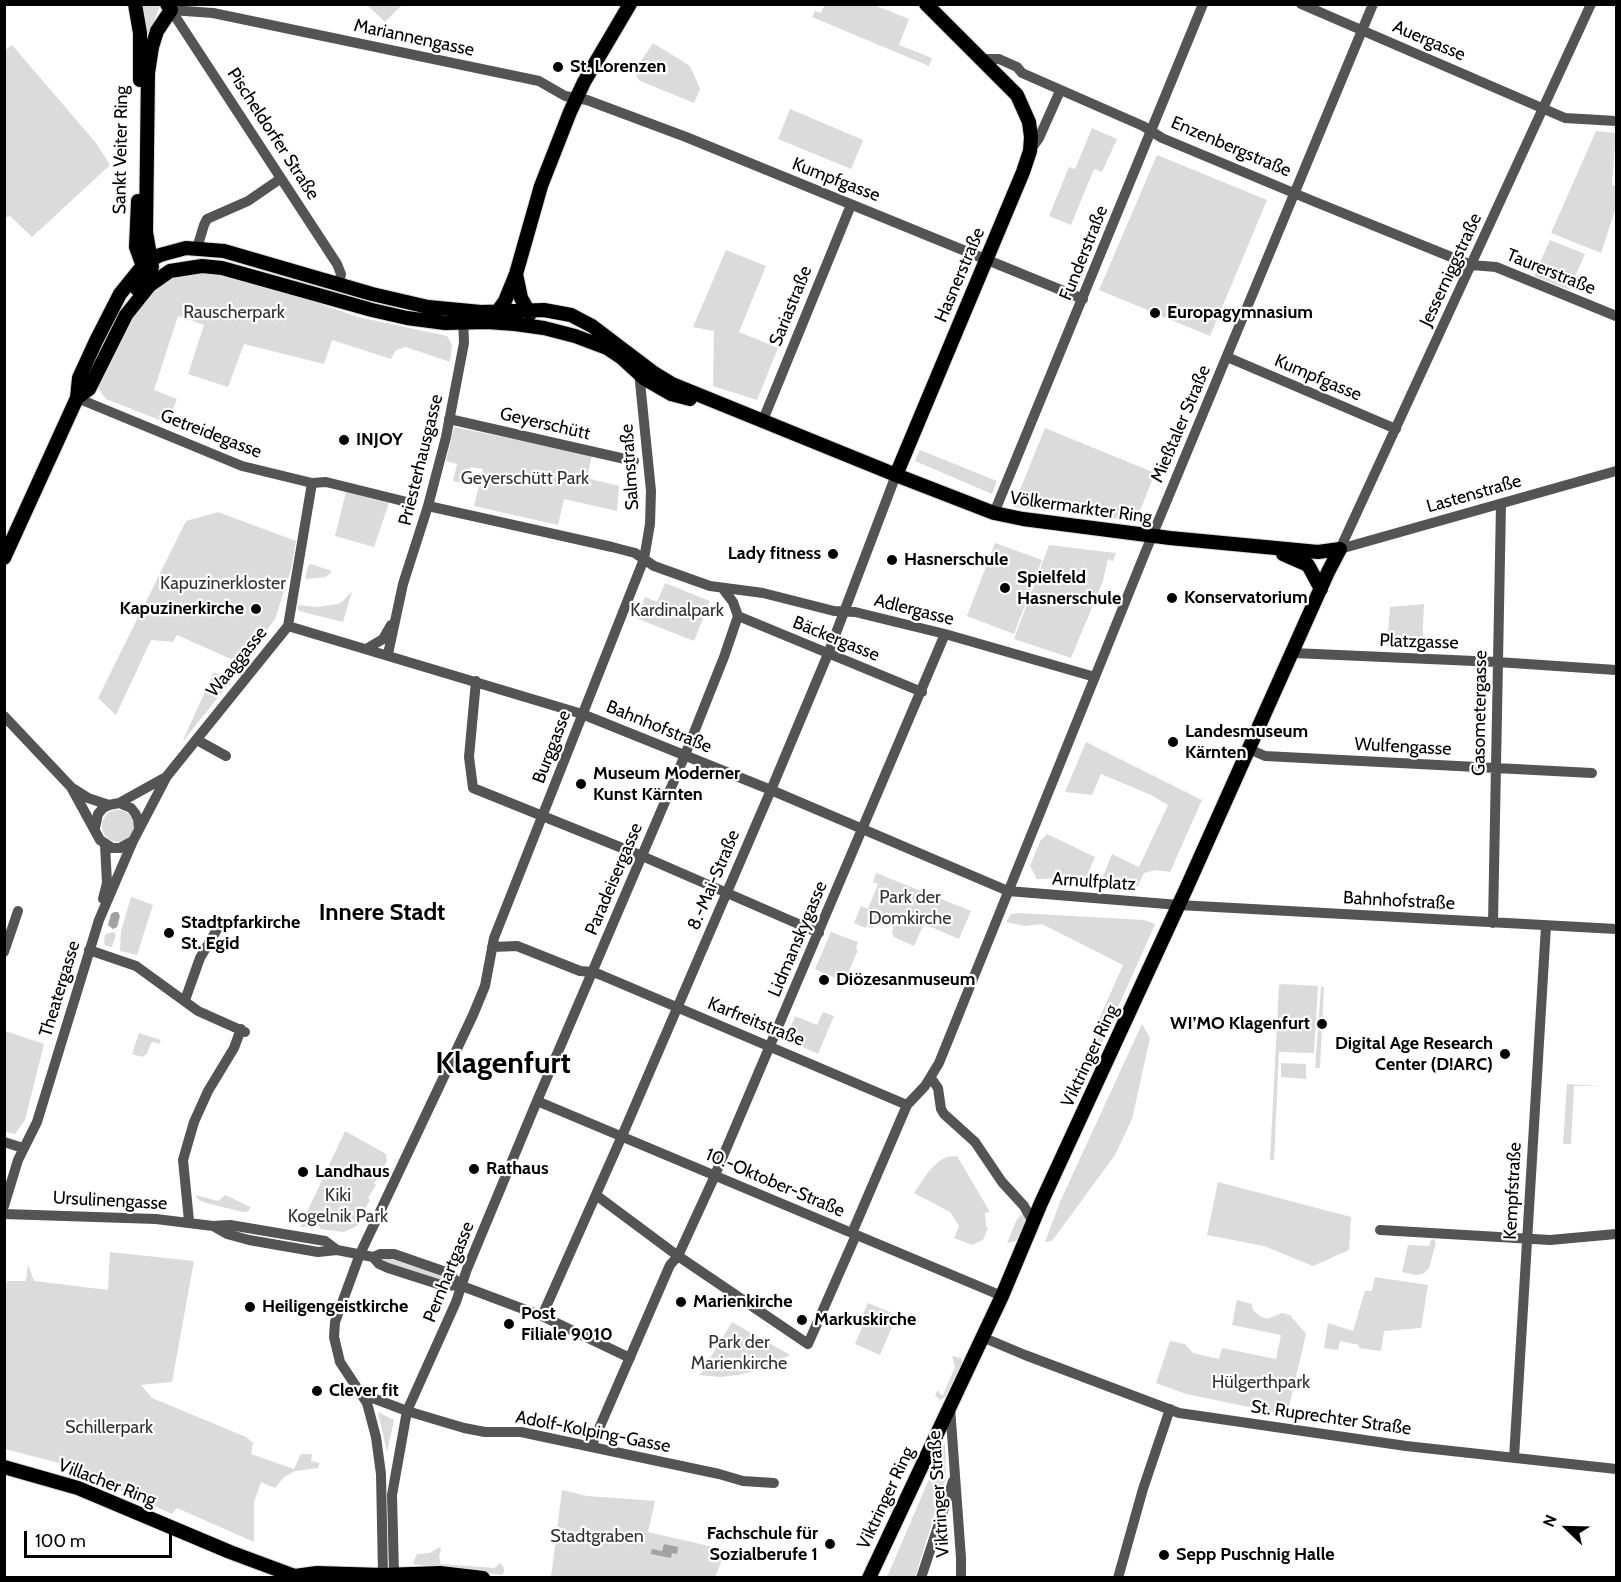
<!DOCTYPE html>
<meta charset="utf-8">
<style>
body{margin:0}
#map{position:relative;width:1621px;height:1582px;overflow:hidden;background:#fff;font-family:Cabin,sans-serif}
canvas{display:block}
.frame{position:absolute;inset:0;border:6px solid #000;pointer-events:none}
.north{position:absolute;left:1537px;top:1498px;width:60px;height:60px;-webkit-text-stroke:4px #fff;paint-order:stroke;rotate:293deg;font-size:16px;font-weight:700;line-height:24px;text-align:center;color:#000}
.north::after{content:'';display:block;margin:auto;width:21px;height:27px;background:#000;clip-path:polygon(50% 0,100% 100%,50% 72%,0 100%)}
.scale{position:absolute;left:24px;top:1531px;width:148px;height:27px;box-sizing:border-box;border:3px solid #000;border-top:0;padding-left:8px;font-size:18px;line-height:21px;white-space:nowrap;color:#000;-webkit-text-stroke:4px #fff;paint-order:stroke}
</style>
<div id="map">
<canvas width="1621" height="1582"></canvas>
<div class="frame"></div>
<div class="north">N</div>
<div class="scale">100 m</div>
</div>
<script>
const g = document.querySelector('canvas').getContext('2d');
g.lineJoin = 'round';
function paint(path, color) { g.fillStyle = color; g.fill(path, 'evenodd'); }
const shape = rows => new Path2D(rows.map(r => 'M' + r).join(''));
function stroke(path, color, width, dash) { g.strokeStyle = color; g.lineWidth = width; g.lineCap = dash ? 'butt' : 'round'; g.setLineDash(dash || []); g.stroke(path); }
function write(font, color, halo, rows, align = 'center') {
  g.font = font + ' Cabin,sans-serif'; g.lineWidth = 4.5; g.setLineDash([]); g.textBaseline = 'middle'; g.strokeStyle = halo; g.fillStyle = color; for (const [text, x, y, turn = 0] of rows) {
    g.save(); g.translate(x, y); g.rotate((+turn || 0) * Math.PI / 180); g.textAlign = isNaN(turn) ? turn : align; if (halo) g.strokeText(text, 0, 0); g.fillText(text, 0, 0); g.restore();
  }
}
paint(shape([
 [825,4,874,5,909,19,899,45,932,58,929,66,812,17,815,11,821,13],
 [141,5,159,5,160,6,147,39],
 [367,5,402,5,385,22],
 [653,43,690,66,700,89,694,103,640,81,637,77,636,72,641,61],
 [12,45,96,143,110,165,32,237,10,216,5,218,4,51],
 [790,109,863,140,851,169,778,139],
 [1092,128,1117,139,1102,172,1094,169,1071,225,1049,216,1069,167,1075,169],
 [1596,131,1616,133,1612,185,1616,186,1616,207,1601,253,1551,233],
 [1157,155,1267,200,1210,336,1099,290],
 [1550,240,1585,254,1569,290,1534,276],
 [726,250,766,266,739,332,778,348,757,400,713,386,714,331,693,327],
 [198,273,217,275,306,299,358,317,447,336,452,345,450,362,406,347,396,350,391,359,332,340,324,364,244,344,228,387,188,374,204,325,178,316,154,390,177,399,167,423,106,399,98,388,113,353,135,312,154,288,175,277],
 [454,427,592,455,587,478,619,486,617,511,564,499,558,525,474,506,483,469,471,467,467,484,453,481,457,464,446,461],
 [1045,428,1155,473,1136,521,1013,507],
 [920,450,997,481,992,494,915,461],
 [346,492,389,503,374,547,335,536],
 [218,512,296,541,291,570,275,619,235,674,228,670,233,660,177,635,173,642,151,640,116,715,98,698,186,521],
 [995,543,1042,560,1014,634,967,616],
 [1049,545,1116,553,1113,561,1108,559,1103,581,1071,658,1014,639],
 [311,564,332,571,326,577,307,579,305,578,308,566],
 [665,583,710,601,694,641,636,618,645,597,657,602],
 [352,591,343,622,299,611,297,608,299,605,315,607,338,604,343,601],
 [1424,604,1422,648,1387,646,1390,607],
 [214,672,230,682,184,740,183,740],
 [1086,742,1202,800,1170,872,1155,870,1144,873,1138,886,1102,879,1112,854,1139,867,1168,805,1151,795,1101,774,1092,795,1065,792],
 '102 826a16 16 0 1 1 32 0a16 16 0 1 1-32 0Z',
 [1047,834,1095,857,1086,878,1037,879,1030,866,1040,841],
 [876,873,971,911,959,939,924,924,914,946,894,937,892,932,894,924,888,918,878,919,873,928,866,926,865,928,854,923,861,906,868,909,878,884,873,882],
 [131,897,153,905,137,955,120,951,121,931],
 [1018,913,1144,920,1155,924,1154,927,1101,1045,1094,1041,1093,1033,1123,965,1042,924,1025,926,1006,922,1011,914],
 [114,932,116,935,112,947,106,946,104,943,105,934],
 [831,932,858,942,856,948,858,950,844,982,815,969],
 [1283,984,1318,986,1314,1053,1279,1052,1274,1160,1270,1160,1279,985],
 [1321,987,1324,987,1320,1068,1315,1068],
 [823,1012,834,1016,818,1054,796,1044,799,1035,789,1031,795,1016,817,1025],
 [1142,1024,1150,1038,1132,1119,1115,1155,1052,1241,1045,1242,1060,1202],
 [5,1031,44,1044,25,1120,15,1134,5,1132],
 [139,1033,161,1040,159,1044,153,1042,151,1043,147,1054,142,1057,132,1054],
 [1281,1063,1306,1064,1306,1079,1281,1077],
 [1567,1084,1600,1086,1574,1086,1571,1144,1563,1144],
 [345,1131,386,1154,387,1161,374,1184,376,1185,368,1198,370,1200,362,1214,364,1215,363,1219,357,1226,344,1232,320,1229,320,1226,310,1225,309,1227,300,1227],
 [957,1156,990,1212,985,1213,986,1227,988,1228,983,1240,972,1245,954,1238,959,1226,950,1212,914,1193,929,1171,939,1161,947,1157],
 [1218,1182,1351,1217,1349,1250,1313,1266,1264,1246,1207,1235],
 [195,1195,218,1201,225,1195,251,1207,247,1212,243,1212,206,1203,199,1200],
 [1025,1211,1028,1217,1016,1241,1007,1243,1017,1219],
 [1433,1239,1436,1242,1429,1268,1423,1274,1416,1275,1402,1272,1408,1245,1429,1246,1431,1240],
 [110,1252,194,1261,172,1382,141,1385,152,1398,246,1437,253,1443,251,1454,294,1469,301,1454,312,1454,311,1461,320,1463,318,1468,295,1471,284,1477,275,1488,261,1482,254,1502,254,1542,177,1508,172,1514,63,1464,5,1449,4,1306,7,1281,26,1281,28,1264,34,1281,108,1290],
 [382,1256,445,1276,449,1279,445,1282,380,1261],
 [1375,1277,1428,1285,1421,1328,1384,1331,1381,1351,1359,1348,1359,1345,1340,1341,1338,1350,1324,1348,1328,1323,1353,1331,1365,1291,1372,1291],
 [1237,1300,1252,1304,1253,1310,1260,1316,1267,1319,1282,1313,1290,1315,1306,1334,1287,1415,1186,1394,1156,1383,1170,1341,1185,1344,1193,1353,1219,1359,1222,1348,1276,1359,1281,1335,1232,1325],
 [868,1303,897,1315,880,1355,855,1344,862,1328,858,1326],
 [732,1322,790,1355,760,1370,738,1375,720,1377,700,1375],
 [952,1356,961,1358,963,1362,945,1397,940,1400,935,1395,938,1390,941,1395,943,1395,955,1367],
 [378,1412,394,1420,387,1452],
 [945,1442,946,1478,915,1577,887,1577],
 [562,1490,587,1496,655,1501,648,1532,726,1550,715,1577,551,1577],
 [439,1547,441,1549,439,1557,441,1564,494,1568,500,1563,504,1568,504,1572,502,1575,413,1564,417,1554,430,1553]
]), '#dbdbdb');
paint(shape([
 [114,912,118,912,120,916,117,927,113,929,108,925,111,914],
 [664,1544,678,1547,677,1554,672,1553,671,1558,651,1554,652,1549,662,1551]
]), '#a2a2a2');
const major = shape([
 [135,4,140,33,140,80],
 [138,201,136,247,141,261,150,270],
 [516,274,521,298,530,314],
 [137,289,152,267,146,232,148,73,152,47,157,31,171,10,167,4],
 [497,312,505,301,516,274,541,186,570,112,584,82,630,4],
 [77,398,89,389,126,315,150,285,170,271,202,266,222,268,372,310,407,318,445,323,487,322,515,324,544,328,575,336,607,348,622,358,645,379,671,394,690,399],
 [896,475,1023,172,1030,151,1031,137,1029,122,1017,95,926,4],
 [1283,554,1308,565,1321,589],
 [4,558,77,398,79,378,96,341,120,294,145,263,160,255,186,248,224,251,372,294,428,307,481,312,544,310,571,315,592,326,654,373,672,384,896,475,994,513,1023,519,1170,538,1318,552,1340,549],
 [4,1467,78,1488,230,1552,300,1578],
 [295,1576,317,1573,383,1575,440,1573,483,1578],
 [869,1578,1002,1296,1041,1203,1186,889,1328,572,1340,549]
]);
stroke(major, '#dbdbdb', 16);
stroke(shape([
 [1301,4,1565,118,1616,121],
 [171,10,213,13,539,81,565,96,587,100,686,137,1083,299],
 [171,10,337,264,341,274,339,284],
 [982,59,999,59,1017,67,1022,73,1143,126,1162,138,1313,201,1471,265,1496,267,1616,316],
 [1031,149,1039,138,1060,91],
 [197,248,204,225,207,219,248,201,280,179],
 [1227,357,1396,429],
 [77,398,242,466,312,483,326,482,407,502],
 [449,419,634,461],
 [763,420,851,205],
 [428,506,612,547,635,553,654,566,710,586,763,593,834,611,855,612,945,634,1095,677],
 [994,513,1203,4],
 [1340,549,1591,4],
 [1340,549,1616,471],
 [738,616,922,692],
 [288,626,582,714,771,790,1008,891,1179,905,1616,929],
 [368,648,383,639,391,625],
 [1293,653,1497,662,1616,670],
 [388,654,403,584,428,506,446,437,464,343,463,316],
 [476,681,469,757,473,788,642,856,819,933],
 [4,716,71,787,100,840,112,848,120,848,133,841,167,776,288,626,312,483],
 [197,740,226,756],
 [1249,749,1265,756,1592,773],
 [74,789,88,798,109,805],
 [119,803,131,808,135,813,138,819,139,828],
 [95,828,98,814,103,808,109,805,119,803,164,778],
 [103,899,107,883,105,845],
 [1493,923,1501,504],
 [492,947,517,946,580,971,593,972,601,975,907,1105],
 [89,950,136,966,198,1011,245,1032],
 [4,952,18,911],
 [185,1000,200,958,219,926],
 [931,1078,938,1088,941,1109,944,1114,975,1142,1002,1182,1024,1206,1033,1222],
 [537,1101,1002,1296],
 [4,1142,23,1148],
 [596,1195,678,1256,808,1344,856,1235],
 [4,1206,18,1160,37,1122,99,920,133,841],
 [4,1214,156,1219,213,1226,230,1225,325,1241,337,1250],
 [189,1221,183,1160,194,1122,208,1091,234,1048,241,1029],
 [213,1226,227,1234,249,1240,318,1252,337,1250,373,1257,379,1264,388,1268,441,1285,462,1286,542,1316,630,1358],
 [1380,1230,1550,1240,1616,1234],
 [852,1233,907,1105,925,1086,939,1063,1145,553,1373,4],
 [373,1257,380,1254,394,1254,446,1272,462,1286],
 [542,1316,622,1136,771,790,828,654,896,475],
 [982,1337,1025,1355,1179,1413,1406,1446,1616,1469],
 [362,1394,407,1411,464,1428,485,1432,521,1432,719,1474,743,1481,774,1483],
 [950,1407,961,1558,961,1578],
 [591,1447,670,1265,678,1256,712,1182,945,634],
 [1514,1458,1546,926],
 [394,1574,392,1495,407,1411,456,1302,467,1269,537,1101,685,755,724,657,738,616,733,602,723,589],
 [383,1575,381,1474,376,1437,367,1403,340,1362,334,1337,335,1322,360,1254,473,1015,485,986,494,938,644,559,650,524,651,491,639,372],
 [921,1578,953,1481],
 [1118,1578,1143,1489,1170,1409]
]), '#545454', 10);
stroke(major, '#000', 14);
for (const [x, y, r, color] of [
 [558,67,6,"#000"],
 [1155,313,6,"#000"],
 [344,440,6,"#000"],
 [833,554,6,"#000"],
 [892,560,6,"#000"],
 [1005,588,6,"#000"],
 [1172,598,6,"#000"],
 [256,609,6,"#000"],
 [1173,742,6,"#000"],
 [581,784,6,"#000"],
 [169,933,6,"#000"],
 [824,980,6,"#000"],
 [1322,1024,6,"#000"],
 [1505,1054,6,"#000"],
 [474,1169,6,"#000"],
 [303,1172,6,"#000"],
 [681,1302,6,"#000"],
 [250,1307,6,"#000"],
 [802,1320,6,"#000"],
 [509,1324,6,"#000"],
 [317,1391,6,"#000"],
 [830,1544,6,"#000"],
 [1164,1555,6,"#000"]
]) { const dot = new Path2D(); dot.arc(x, y, r, 0, 2 * Math.PI); g.fillStyle = color; g.fill(dot); stroke(dot, '#fff', 2); }
write('18px', '#000', '#fff', [
 ["Mariannengasse",414,38,12],
 ["Auergasse",1429,41,23],
 ["Pischeldorfer Straße",273,134,57],
 ["Enzenbergstraße",1231,147,23],
 ["Sankt Veiter Ring",121,150,-89],
 ["Kumpfgasse",836,180,21],
 ["Funderstraße",1084,253,-68],
 ["Jesserniggstraße",1451,270,-65],
 ["Taurerstraße",1551,272,22],
 ["Hasnerstraße",960,275,-67],
 ["Sariastraße",791,306,-68],
 ["Kumpfgasse",1318,378,23],
 ["Geyerschütt",545,424,13],
 ["Mießtaler Straße",1181,424,-67],
 ["Getreidegasse",211,434,21],
 ["Priesterhausgasse",421,460,-76],
 ["Salmstraße",630,467,-94],
 ["Lastenstraße",1474,494,-16],
 ["Völkermarkter Ring",1081,508,8],
 ["Adlergasse",914,610,14],
 ["Bäckergasse",836,639,22],
 ["Platzgasse",1419,642,2],
 ["Waaggasse",237,662,-51],
 ["Gasometergasse",1480,713,-89],
 ["Bahnhofstraße",659,727,22],
 ["Burggasse",552,747,-69],
 ["Wulfengasse",1403,747,3],
 ["Paradeisergasse",614,879,-67],
 ["8.-Mai-Straße",714,880,-67],
 ["Arnulfplatz",1094,882,4],
 ["Bahnhofstraße",1399,901,3],
 ["Lidmanskygasse",798,939,-67],
 ["Theatergasse",60,989,-73],
 ["Karfreitstraße",756,1022,22],
 ["Viktringer Ring",1090,1056,-65],
 ["10.-Oktober-Straße",775,1183,23],
 ["Kempfstraße",1513,1191,-87],
 ["Ursulinengasse",110,1201,3],
 ["Pernhartgasse",449,1272,-68],
 ["St. Ruprechter Straße",1331,1418,8],
 ["Adolf-Kolping-Gasse",593,1432,11],
 ["Villacher Ring",107,1483,21],
 ["Viktringer Straße",939,1494,-94],
 ["Viktringer Ring",886,1498,-65]
]);
write('bold 18px', '#000', '#fff', [
 ["St. Lorenzen",570,67],
 ["Europagymnasium",1167,313],
 ["INJOY",356,440],
 ["Lady fitness",821,554,"right"],
 ["Hasnerschule",904,560],
 ["Spielfeld",1017,578],
 ["Hasnerschule",1017,599],
 ["Konservatorium",1184,598],
 ["Kapuzinerkirche",244,609,"right"],
 ["Landesmuseum",1185,732],
 ["Kärnten",1185,753],
 ["Museum Moderner",593,774],
 ["Kunst Kärnten",593,795],
 ["Stadtpfarkirche",181,923],
 ["St. Egid",181,944],
 ["Diözesanmuseum",836,980],
 ["WI’MO Klagenfurt",1310,1024,"right"],
 ["Digital Age Research",1493,1044,"right"],
 ["Center (D!ARC)",1493,1065,"right"],
 ["Rathaus",486,1169],
 ["Landhaus",315,1172],
 ["Marienkirche",693,1302],
 ["Heiligengeistkirche",262,1307],
 ["Post",521,1314],
 ["Filiale 9010",521,1335],
 ["Markuskirche",814,1320],
 ["Clever fit",329,1391],
 ["Fachschule für",818,1534,"right"],
 ["Sozialberufe 1",818,1555,"right"],
 ["Sepp Puschnig Halle",1176,1555]
], 'left');
write('18px', '#323232', '#fff', [
 ["Rauscherpark",234,313],
 ["Geyerschütt Park",525,479],
 ["Kapuzinerkloster",223,584],
 ["Kardinalpark",677,611],
 ["Park der",910,898],
 ["Domkirche",910,919],
 ["Kiki",338,1196],
 ["Kogelnik Park",338,1217],
 ["Park der",739,1343],
 ["Marienkirche",739,1364],
 ["Hülgerthpark",1261,1383],
 ["Schillerpark",109,1428],
 ["Stadtgraben",597,1537]
]);
write('bold 24px', '#000', '#fff', [
 ["Innere Stadt",382,913]
]);
write('bold 30px', '#000', '#fff', [
 ["Klagenfurt",503,1064]
]);
</script>
